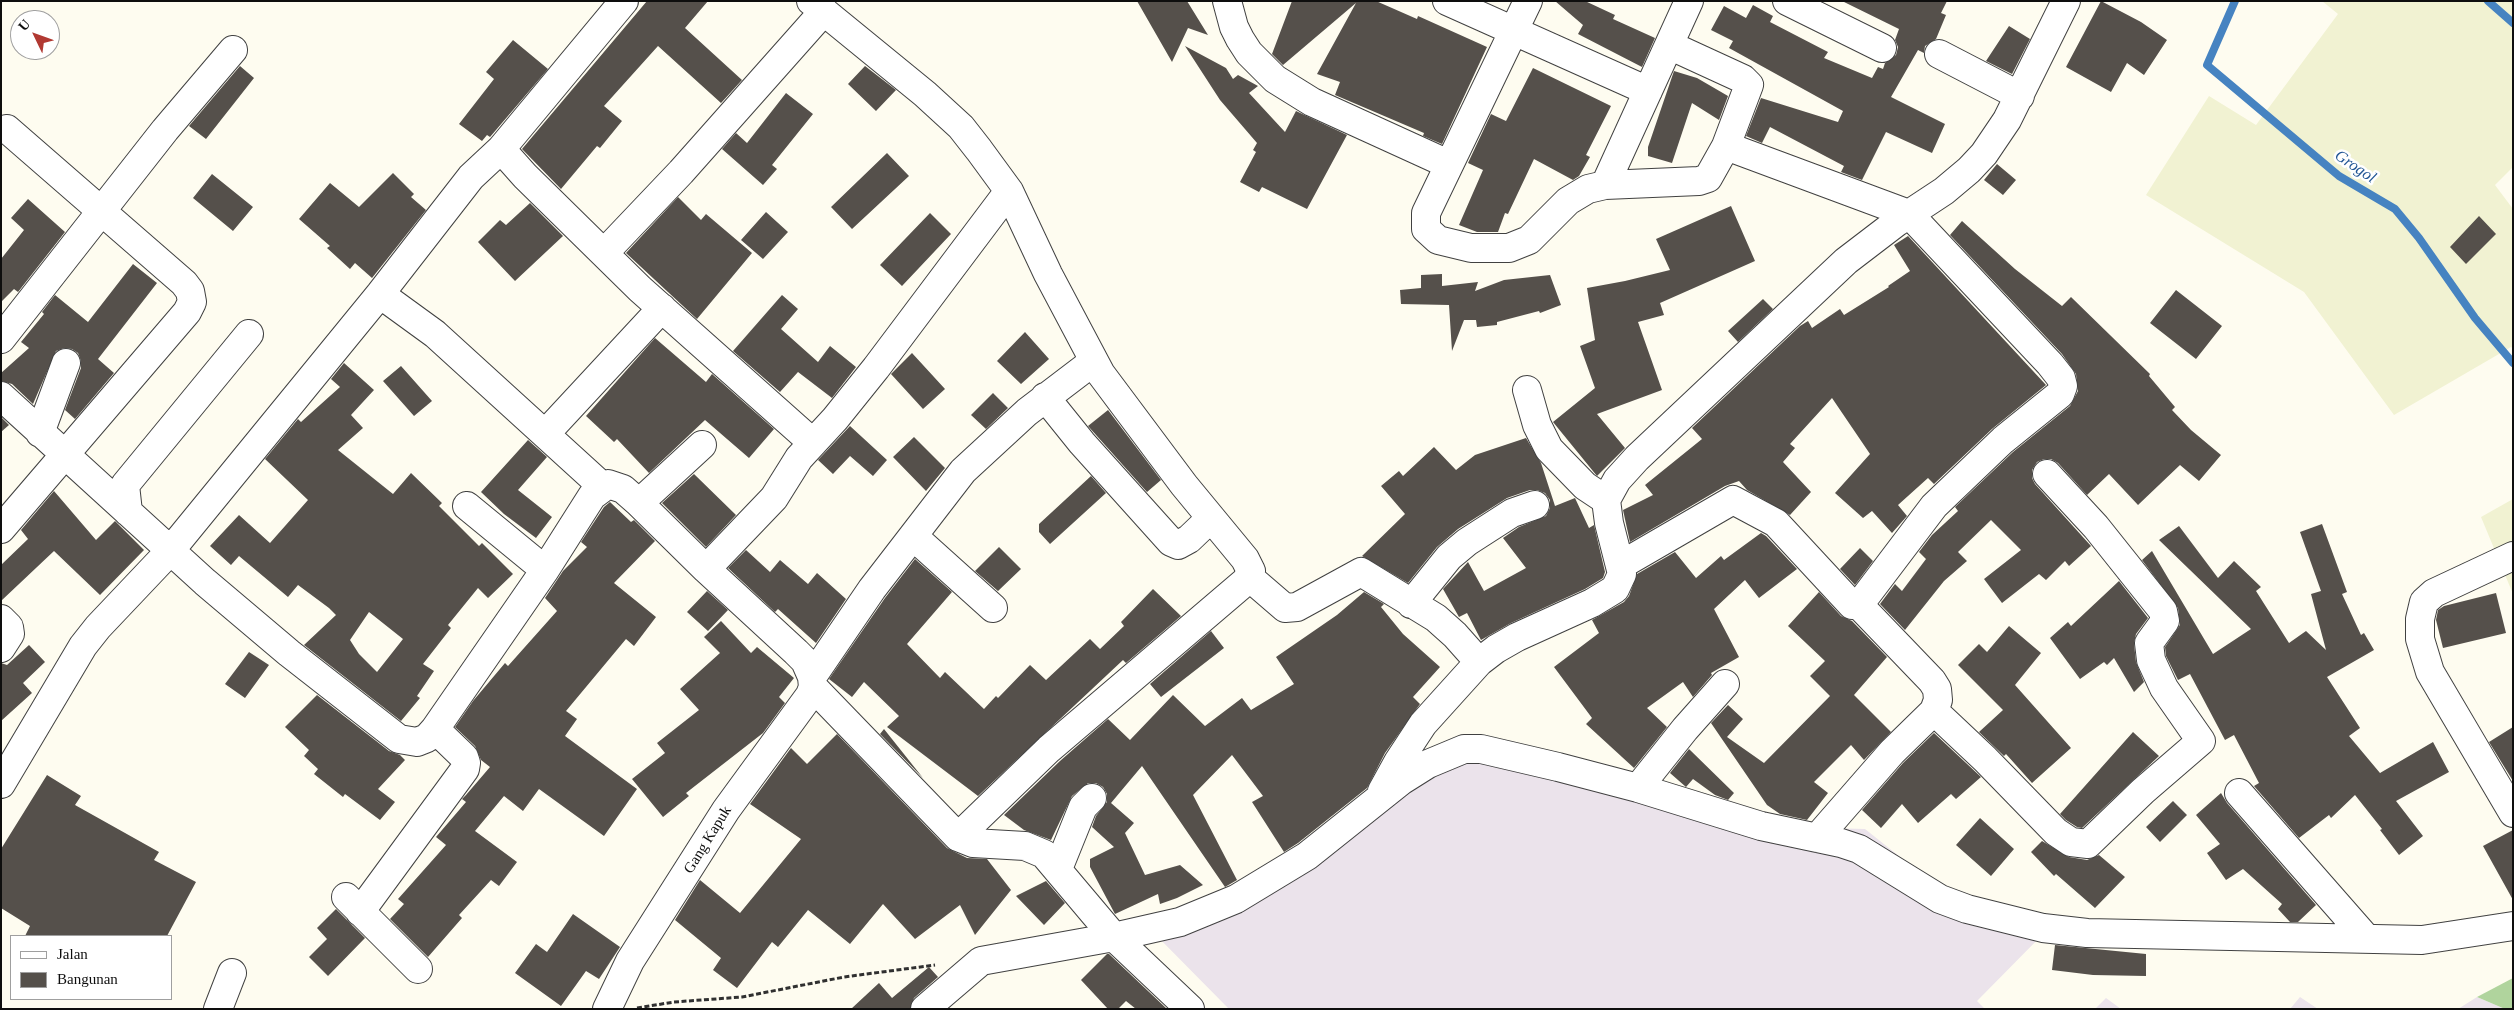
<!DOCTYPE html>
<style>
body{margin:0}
#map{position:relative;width:2514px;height:1010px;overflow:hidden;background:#fefcf0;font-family:"Times New Roman",serif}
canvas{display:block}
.frame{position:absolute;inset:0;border:2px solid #0e0e0e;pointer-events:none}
.legend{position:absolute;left:10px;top:935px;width:162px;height:65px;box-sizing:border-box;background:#fff;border:1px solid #9f9f9f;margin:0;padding:6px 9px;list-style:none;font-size:15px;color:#0e0e0e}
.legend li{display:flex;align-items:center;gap:10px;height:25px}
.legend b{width:25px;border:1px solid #9f9f9f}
.north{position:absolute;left:10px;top:10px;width:50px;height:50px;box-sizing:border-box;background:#fff;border:1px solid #9f9f9f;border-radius:50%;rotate:312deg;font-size:14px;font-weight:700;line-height:20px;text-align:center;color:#0e0e0e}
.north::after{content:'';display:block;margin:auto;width:18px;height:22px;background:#b13932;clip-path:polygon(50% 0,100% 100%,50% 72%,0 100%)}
</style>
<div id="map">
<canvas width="2514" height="1010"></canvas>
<div class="frame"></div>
<ul class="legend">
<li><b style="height:6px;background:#fff"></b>Jalan</li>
<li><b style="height:14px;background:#55504b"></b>Bangunan</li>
</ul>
<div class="north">U</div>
</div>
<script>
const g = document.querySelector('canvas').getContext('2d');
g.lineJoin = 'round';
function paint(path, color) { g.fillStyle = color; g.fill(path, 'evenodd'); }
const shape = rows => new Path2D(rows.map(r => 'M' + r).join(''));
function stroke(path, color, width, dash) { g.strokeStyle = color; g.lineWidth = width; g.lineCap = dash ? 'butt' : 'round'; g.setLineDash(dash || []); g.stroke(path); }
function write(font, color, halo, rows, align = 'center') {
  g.font = font + ' "Times New Roman",serif'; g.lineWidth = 5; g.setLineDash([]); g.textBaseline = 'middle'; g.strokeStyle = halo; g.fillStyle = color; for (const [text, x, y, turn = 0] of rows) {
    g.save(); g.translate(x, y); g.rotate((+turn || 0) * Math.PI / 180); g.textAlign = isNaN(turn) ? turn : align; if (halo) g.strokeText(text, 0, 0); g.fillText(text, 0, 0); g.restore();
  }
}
paint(shape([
 [1458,741,1788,827,1865,829,1929,880,2050,927,1977,1001,1985,1009,1229,1009,1148,927,1269,868],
 [2300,997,2318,1009,2290,1009],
 [2477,997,2505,1009,2458,1009],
 [2106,998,2121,1009,2095,1009]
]), '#ebe3eb');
paint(shape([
 [2322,1,2513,1,2513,167,2495,185,2513,209,2513,349,2511,347,2394,415,2304,292,2146,195,2209,96,2256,125,2338,14],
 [2513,499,2513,594,2481,517]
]), '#f1f2d2');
paint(shape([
 [2513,978,2513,1009,2505,1009,2477,997]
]), '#b0d49d');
stroke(shape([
 [2235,1,2207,65,2339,176,2395,209,2419,238,2475,318,2513,363],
 [2488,1,2513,23]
]), '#4683c1', 8);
paint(shape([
 [647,1,708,1,685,28,742,80,721,103,658,46,604,106,622,121,600,148,597,146,561,189,522,149],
 [1137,1,1187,1,1208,35,1188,28,1172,62],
 [1292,1,1376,1,1417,19,1418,16,1487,47,1442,144,1423,136,1424,133,1335,95,1340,82,1317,74,1356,3,1283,65,1272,54],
 [1555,1,1585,1,1615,15,1613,19,1655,38,1642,67,1578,34,1583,25],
 [1842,1,1947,1,1941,13,1946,15,1936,39,1925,46,1924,53,1918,50,1891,97,1945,124,1932,153,1886,132,1862,180,1841,172,1844,166,1770,127,1762,143,1746,136,1761,98,1838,122,1843,111,1729,48,1733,41,1711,30,1724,6,1746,18,1753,5,1773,16,1770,22,1828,52,1824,58,1872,78,1878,67,1883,69,1885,63,1896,55,1898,47,1895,40,1899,29],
 [2101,1,2141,22,2167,40,2144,75,2127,63,2111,92,2066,67],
 [2009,26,2030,39,2012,74,1986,61],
 [513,40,548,69,490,137,487,135,482,141,459,124,494,79,486,72],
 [1185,46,1226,68,1233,79,1238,75,1258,86,1249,93,1285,132,1296,111,1347,135,1307,209,1262,187,1259,192,1240,182,1256,152,1253,150,1257,143,1220,100],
 [240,66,254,78,206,139,189,126],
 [865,66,896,90,876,111,848,84],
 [1533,68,1611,106,1586,155,1590,157,1579,176,1573,180,1534,159,1508,214,1505,213,1498,232,1477,232,1459,225,1483,170,1468,163,1491,114,1506,121],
 [1674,71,1697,78,1728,96,1719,120,1692,103,1672,163,1648,156,1648,147],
 [786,93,813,114,772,165,777,169,763,185,722,149,736,133,747,143],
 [887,153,909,176,852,229,831,207],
 [1997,164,2016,180,2003,195,1984,180],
 [393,173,414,194,411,197,426,210,372,278,355,263,350,269,327,248,330,246,299,219,330,183,359,207],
 [212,174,253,207,233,231,193,198],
 [678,197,701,220,706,214,752,253,697,319,626,253],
 [28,199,65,232,18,292,14,289,1,302,1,259,24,230,11,218],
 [530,203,563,236,515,281,478,242,500,220,506,225],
 [1731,206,1755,261,1660,303,1664,315,1638,322,1662,390,1597,414,1625,448,1597,476,1553,422,1595,388,1580,346,1595,340,1587,288,1625,281,1670,270,1656,239],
 [766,212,788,232,763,259,741,240],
 [930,213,951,234,902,286,880,265],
 [2479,216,2496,234,2466,264,2450,247],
 [1962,221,2015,269,2062,306,2071,297,2150,374,2149,376,2175,407,2172,410,2191,430,2221,455,2199,481,2180,465,2138,505,2109,474,2087,495,2058,463,2051,459,2044,459,2037,462,2032,470,2032,478,2035,484,2091,546,2069,566,2065,561,2046,580,2039,574,2002,603,1984,579,2021,550,1991,520,1958,552,1967,561,1944,581,1905,630,1880,604,1895,584,1902,591,1926,559,1919,552,1932,535,1958,511,1955,507,2013,452,2070,406,2078,391,2076,374,2062,354,1950,235],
 [1908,236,2046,385,1992,429,1934,484,1928,478,1898,505,1907,516,1892,533,1872,511,1863,518,1835,493,1870,454,1832,398,1790,444,1795,448,1783,462,1811,492,1790,515,1747,490,1739,481,1725,486,1630,542,1623,510,1653,495,1645,485,1702,439,1692,428,1800,326,1808,321,1812,328,1840,309,1844,315,1889,287,1888,286,1910,271,1894,245],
 [133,264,157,283,98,359,114,373,75,419,65,410,81,368,81,361,78,353,72,349,64,348,56,351,33,404,12,384,1,381,1,373,29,348,21,342,44,314,42,312,55,295,88,322],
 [1442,274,1442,286,1478,282,1475,291,1504,280,1550,275,1561,305,1540,313,1539,311,1497,322,1497,325,1477,327,1476,320,1464,320,1452,351,1449,305,1401,304,1400,290,1421,288,1421,275],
 [2176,290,2222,326,2196,359,2150,323],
 [782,295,798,309,781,329,818,362,830,346,856,367,832,398,798,372,780,392,733,351],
 [1763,299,1773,309,1738,342,1728,331],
 [1025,332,1049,359,1021,384,997,361],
 [655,338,706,382,712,374,774,429,749,458,705,420,649,473,617,439,614,442,586,416],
 [912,353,945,389,923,409,891,374],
 [344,363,374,390,351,415,363,428,338,450,393,494,411,473,442,503,439,506,479,546,482,543,513,574,488,598,478,588,448,625,451,628,423,664,434,671,417,696,420,698,401,721,304,645,336,615,329,608,298,585,288,597,239,556,231,565,210,546,239,515,270,543,308,500,265,459,298,419,301,422,340,387,331,379],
 [369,612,403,639,377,672,359,654,350,640],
 [401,366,432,401,414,416,383,381],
 [993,393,1008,408,986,429,971,415],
 [1108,410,1161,480,1147,492,1088,426],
 [1,417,9,425,1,432],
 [850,426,887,460,873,476,850,456,833,474,818,460],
 [914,437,945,468,926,491,893,457],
 [1526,438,1541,463,1555,506,1575,498,1589,528,1594,525,1605,572,1603,578,1585,589,1511,623,1481,640,1467,613,1459,617,1443,589,1468,562,1484,591,1526,568,1503,538,1519,527,1546,516,1550,508,1550,500,1545,493,1537,490,1530,490,1507,498,1458,529,1437,547,1408,583,1362,556,1405,514,1381,486,1399,471,1403,476,1434,447,1456,470,1475,455],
 [528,440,547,457,518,490,552,517,536,538,504,514,481,492],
 [694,474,736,515,706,547,662,503],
 [1091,476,1106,493,1050,544,1039,532,1039,524],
 [54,491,96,540,115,521,144,550,100,595,54,551,1,601,1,565,28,539,21,530],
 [610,502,631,522,634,520,655,541,614,583,656,617,634,646,626,639,566,711,577,719,565,736,637,789,604,836,539,789,523,811,504,796,475,831,517,862,499,886,491,880,459,915,462,918,428,957,390,919,404,904,398,899,446,845,436,837,466,802,462,799,466,795,490,767,481,760,475,746,455,727,473,701,505,663,508,666,557,611,545,598,563,571,587,547,581,542,604,507],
 [2322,524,2347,592,2342,594,2361,635,2364,633,2374,650,2327,677,2360,728,2349,736,2380,773,2433,742,2449,772,2396,801,2423,836,2399,855,2380,830,2382,829,2355,795,2331,818,2329,815,2299,838,2254,786,2259,783,2234,735,2225,740,2190,674,2178,680,2166,656,2165,647,2180,625,2178,608,2142,560,2152,551,2213,654,2251,629,2159,540,2179,526,2218,578,2234,561,2261,587,2256,591,2289,643,2306,631,2326,650,2311,594,2321,591,2300,532],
 [1761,533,1766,536,1797,569,1759,598,1745,580,1714,609,1739,657,1711,673,1712,675,1693,697,1683,682,1647,708,1667,727,1634,768,1586,724,1592,718,1554,667,1599,633,1592,620,1624,602,1629,596,1637,574,1675,552,1696,578,1721,556,1724,560],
 [999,547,1021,569,998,591,975,571],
 [1860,548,1873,561,1855,585,1840,569],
 [746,550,770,572,780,560,808,584,817,573,846,599,816,643,778,609,775,612,728,568],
 [915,559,952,592,907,644,940,678,945,672,984,709,996,696,998,698,1030,665,1046,680,1090,639,1100,649,1124,626,1121,622,1153,589,1181,616,1126,663,1123,660,978,796,887,727,899,716,864,682,852,697,829,679,885,598],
 [2119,581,2148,618,2136,634,2134,644,2136,662,2144,682,2134,692,2114,658,2107,665,2104,662,2080,679,2050,638,2068,622,2071,626],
 [707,591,728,610,708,631,687,612],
 [1364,592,1384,604,1381,607,1403,634,1440,667,1413,697,1420,704,1385,753,1367,788,1298,843,1284,852,1252,802,1263,796,1232,755,1193,795,1237,880,1225,887,1142,766,1111,803,1134,823,1125,833,1145,875,1180,865,1203,885,1177,898,1160,904,1158,894,1115,914,1090,867,1090,859,1114,847,1092,827,1096,816,1107,802,1107,794,1103,787,1096,783,1088,783,1072,796,1051,840,1024,830,1004,815,1060,761,1108,719,1130,740,1173,695,1205,726,1242,698,1251,710,1294,684,1276,657,1337,615],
 [1819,592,1841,616,1852,621,1887,657,1854,695,1891,732,1864,760,1851,745,1814,782,1828,793,1807,820,1780,814,1767,805,1711,723,1728,705,1743,719,1727,737,1764,763,1830,696,1810,676,1825,661,1788,626],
 [2496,593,2506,633,2443,648,2436,620,2438,610,2444,606],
 [721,621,751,653,757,647,794,678,779,697,785,703,763,733,686,793,689,796,663,817,632,779,665,753,657,743,699,710,680,689,720,653,704,637],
 [2009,626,2041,653,2015,685,2071,748,2032,783,2006,754,2004,756,1979,732,2003,710,1958,665,1979,644,1987,652],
 [1211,631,1224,648,1161,697,1150,684],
 [29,645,45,662,23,683,32,693,1,721,1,663,7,665],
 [249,652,269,665,245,698,225,684],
 [317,695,389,751,400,755,405,760,378,789,395,802,380,820,345,794,343,797,314,774,318,769,304,756,309,750,285,727],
 [2513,727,2513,781,2489,742],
 [884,729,923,778,880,734],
 [2133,732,2159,756,2082,828,2077,827,2066,820,2060,814],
 [1934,733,1981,777,1956,799,1951,794,1918,823,1902,804,1881,828,1862,810,1903,763],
 [837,734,947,848,967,858,987,859,1011,890,975,935,960,905,915,939,883,904,850,944,808,910,778,947,772,942,737,988,713,970,721,958,675,920,700,880,740,913,801,839,750,804,791,748,807,764],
 [1689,749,1734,793,1728,800,1715,795,1693,779,1686,787,1670,773],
 [47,775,81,796,75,805,159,852,154,860,196,882,167,936,25,936,30,926,1,908,1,849],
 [2221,793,2227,803,2316,905,2298,922,2290,922,2278,909,2282,904,2243,869,2226,880,2207,853,2220,844,2196,815],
 [2173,801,2187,815,2160,842,2146,827],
 [1980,818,2014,849,1991,876,1956,845],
 [2513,830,2513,900,2483,846],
 [2042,841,2069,857,2087,860,2099,855,2125,877,2095,908,2056,874,2054,876,2031,852],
 [1046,881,1065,903,1044,925,1016,896],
 [336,909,365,938,328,976,309,957,327,939,317,928],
 [573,914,620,947,599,979,586,971,561,1006,515,973,536,944,547,952],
 [2055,945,2146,954,2146,976,2093,975,2052,970],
 [1107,954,1109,954,1167,1009,1136,1009,1126,1001,1118,1009,1108,1009,1081,980],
 [929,967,938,977,914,998,910,1009,851,1009,879,983,892,998]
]), '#55504b');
const minor = shape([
 [811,1,925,94,961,127,979,150,1009,191,1048,274,1101,374,1184,485,1245,559,1251,571,1246,581,1049,749,958,837],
 [1227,1,1234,27,1240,39,1249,53,1275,79,1312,102,1448,164],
 [1447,1,1648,91],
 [1528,1,1426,213,1426,229,1438,240,1471,248,1509,248,1529,240,1568,201,1588,189,1605,185,1699,181,1708,178,1726,146,1749,85,1743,79,1669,45],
 [1787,1,1882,48],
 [1939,54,2020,96],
 [501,149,525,176,640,289,813,443],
 [1605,185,1689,1],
 [604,253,681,172,824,11],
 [380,294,435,334,603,487],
 [1,339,165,130,233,50],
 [1527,390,1537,425,1549,449,1585,486,1606,500],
 [1,396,205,582,289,653,399,739,417,742,427,738,435,729,545,570,592,496,608,484,623,489,639,503,706,569,796,652,805,661,812,677,813,687,810,695,726,810,630,961,607,1009],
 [1045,397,1082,443,1171,542,1178,545,1189,539,1211,518],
 [40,433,66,363],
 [546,433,662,308],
 [639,503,702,445],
 [467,506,545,570],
 [128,512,125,485,249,334],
 [1,529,187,312,192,302,190,291,184,283,7,129],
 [913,536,993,608],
 [2513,556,2434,593,2424,602,2420,619,2420,639,2430,672,2513,813],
 [1621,565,1733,500,1776,523,1852,605,1859,605,1934,506,2003,440,2060,394,2063,386,2061,378,2050,364,1909,214,1726,146],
 [706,569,774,498,799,458,835,419,876,368,1009,191],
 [1249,577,1285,608,1297,607,1361,572,1436,618,1455,635,1479,662],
 [1411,604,1449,557,1467,542,1512,513,1535,505],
 [1,619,9,627,10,634,1,648],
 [812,677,872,589,963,471,1027,412,1094,361],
 [813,687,958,837,973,843,1025,846,1044,854,1114,937,1190,1009],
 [1934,711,1985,759,2056,832,2071,842,2088,844,2143,791,2201,741,2164,688,2151,660,2149,643,2165,621,2163,611,2096,527,2047,474],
 [1,784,83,646,98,627,170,551,380,294,471,177,501,149,624,1],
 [1638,788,1685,729,1725,684],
 [1382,791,1398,762,1423,724,1479,662,1496,649,1517,637,1592,603,1615,589,1622,574,1609,523,1606,500,1617,480,1637,458,1846,261,1897,222,1944,191,1969,170,1984,154,2007,120,2066,1],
 [2239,793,2367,939],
 [1817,838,1892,752,1934,711,1938,700,1937,689,1932,681,1859,605],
 [1058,869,1083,807,1092,798],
 [346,897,418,969],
 [360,912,465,769,466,763,464,757,435,729],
 [218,1009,232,973],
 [925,1009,981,961,1114,937,1180,922,1236,899,1307,856,1401,781,1428,764,1464,749,1481,749,1558,767,1638,788,1761,826,1841,843,1859,849,1940,899,1967,909,2043,928,2087,933,2422,940,2513,926]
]);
stroke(minor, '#414141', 30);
stroke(shape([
 [637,1008,674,1002,742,997,844,977,935,965]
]), '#303030', 3, [5, 2.5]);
stroke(minor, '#fff', 28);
write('15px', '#0e0e0e', '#fff', [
 ["Gang Kapuk",708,840,-58]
]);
write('italic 16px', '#225694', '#fff', [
 ["Grogol",2355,167,34]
]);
</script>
